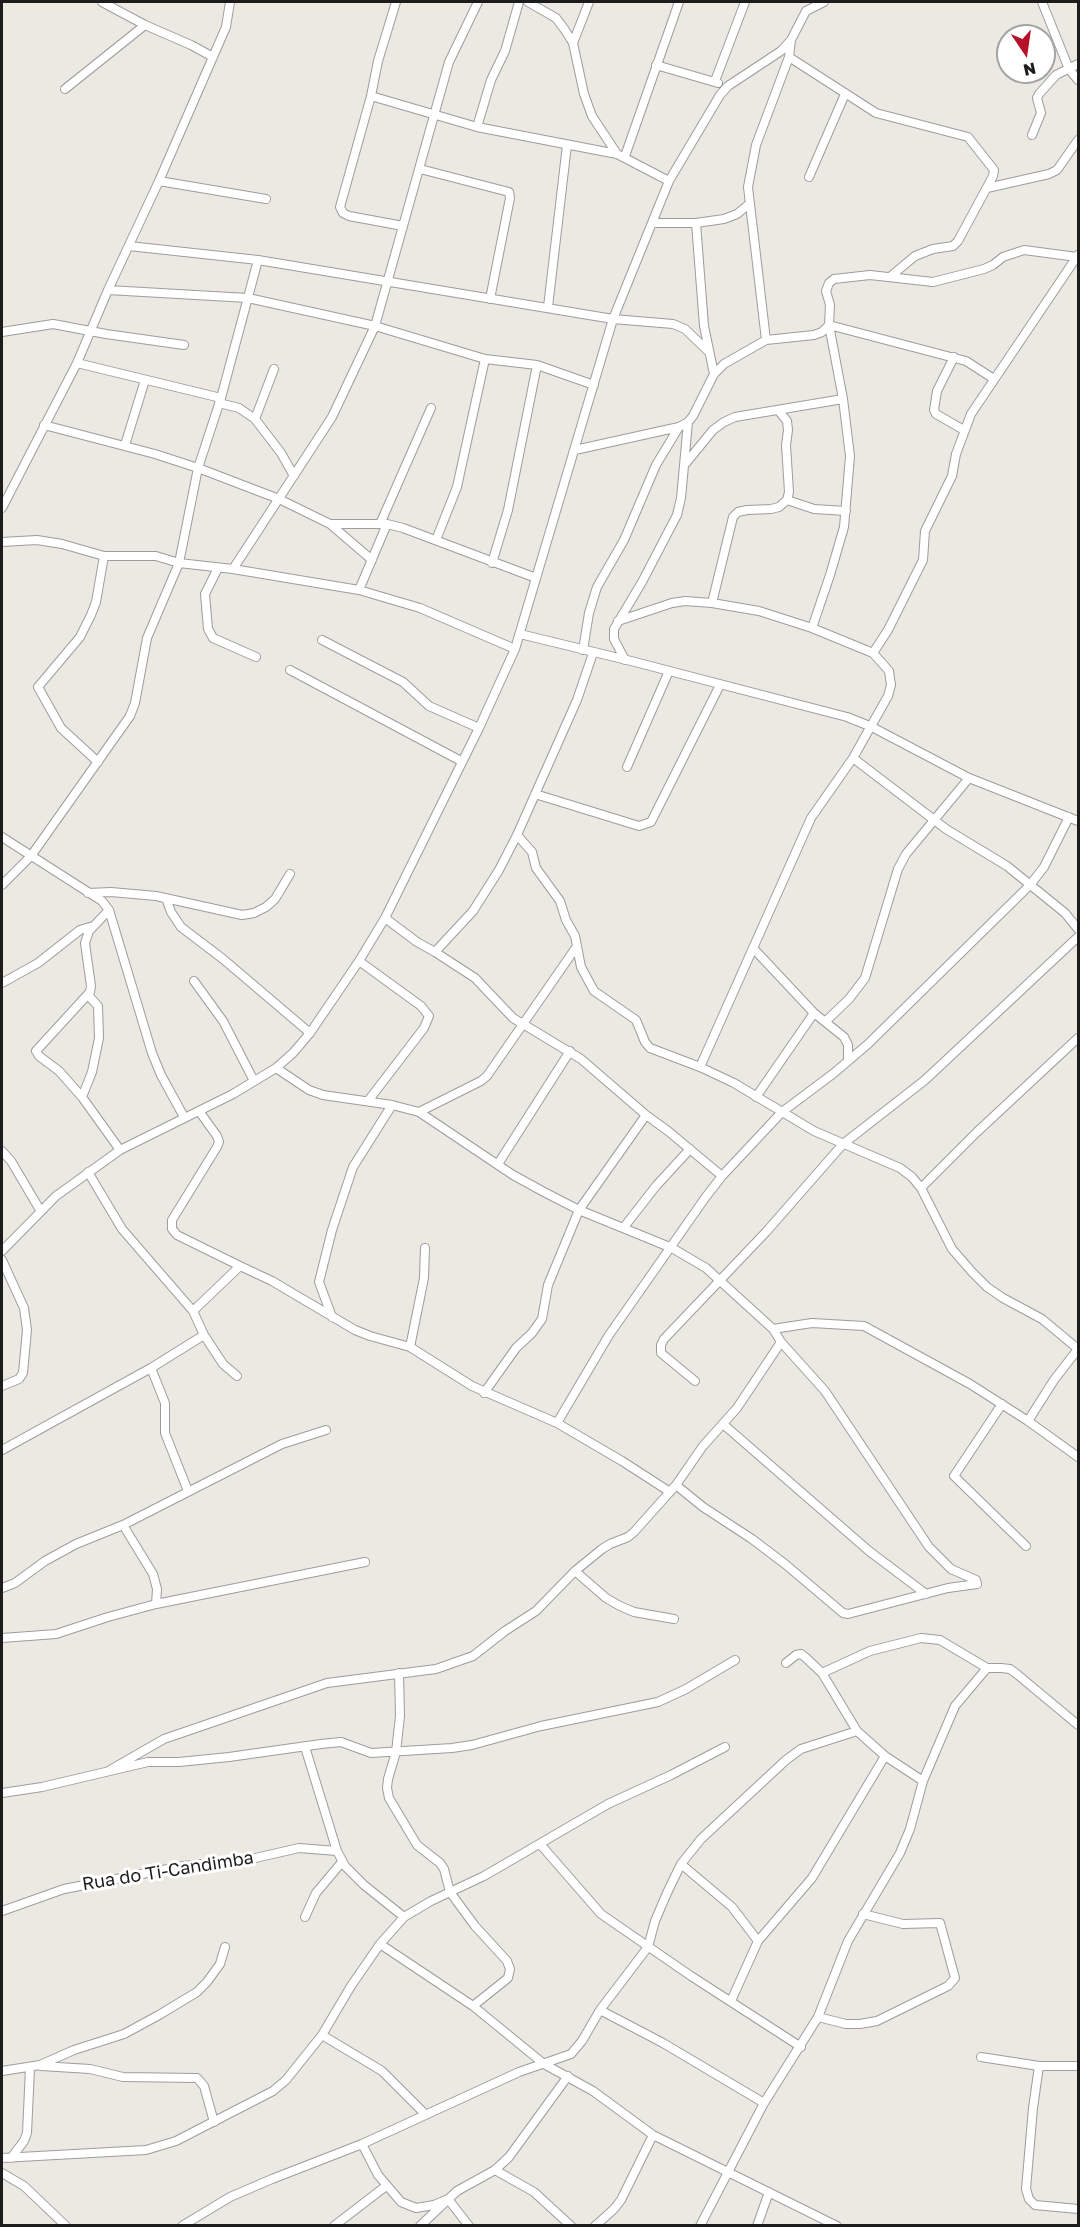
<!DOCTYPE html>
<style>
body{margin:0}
#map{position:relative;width:1080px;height:2227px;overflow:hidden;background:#ece8e2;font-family:"Golos Text",sans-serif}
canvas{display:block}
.frame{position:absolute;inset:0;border:3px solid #1c1c1c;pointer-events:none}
.north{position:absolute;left:996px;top:24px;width:60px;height:60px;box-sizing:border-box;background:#fff;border:2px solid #a4a4a4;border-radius:50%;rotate:167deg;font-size:16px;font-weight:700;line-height:24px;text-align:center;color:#1c1c1c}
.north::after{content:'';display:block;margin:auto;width:21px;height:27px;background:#b71128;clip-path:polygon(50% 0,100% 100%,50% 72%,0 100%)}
</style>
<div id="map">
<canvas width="1080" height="2227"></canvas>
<div class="frame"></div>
<div class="north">N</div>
</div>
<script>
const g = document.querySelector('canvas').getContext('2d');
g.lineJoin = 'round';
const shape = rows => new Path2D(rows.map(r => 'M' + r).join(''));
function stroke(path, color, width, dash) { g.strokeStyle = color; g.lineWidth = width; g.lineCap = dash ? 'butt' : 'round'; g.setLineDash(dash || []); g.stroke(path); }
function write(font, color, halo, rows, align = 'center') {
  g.font = font + ' "Golos Text",sans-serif'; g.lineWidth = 6; g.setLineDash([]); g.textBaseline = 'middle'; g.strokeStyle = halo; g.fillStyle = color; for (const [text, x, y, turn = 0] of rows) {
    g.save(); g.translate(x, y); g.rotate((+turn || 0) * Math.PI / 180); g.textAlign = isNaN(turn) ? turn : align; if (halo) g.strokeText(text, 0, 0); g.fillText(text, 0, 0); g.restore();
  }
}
const minor = shape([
 [102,2,145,25,191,45,213,57],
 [396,2,378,61,371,96,340,207,343,213,349,216,403,226],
 [528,2,556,18,565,30,573,43,584,94,592,116,617,154],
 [1042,2,1069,69,1078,80],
 [573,43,589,2],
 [789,57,876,113,968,137,994,170,993,176,958,241,953,246,933,249,915,256,891,276],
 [656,65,718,83],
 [715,81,745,2],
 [65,89,145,25],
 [371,96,477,127,617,154,669,181],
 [477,127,491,80,505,51,519,2],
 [1032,135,1041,113,1037,98,1039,94,1056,75,1078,64],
 [625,156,679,2],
 [420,169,509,192,510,198,490,299],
 [809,177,845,94],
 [159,181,266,199],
 [987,188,1049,174,1057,170,1078,140],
 [653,223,696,223,704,326,714,374],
 [696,223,724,219,737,214,748,205],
 [129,246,258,260,613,319,673,324,685,329,709,352],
 [108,290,248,298,375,326,485,359,537,365,594,385],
 [548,307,567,145],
 [829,325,966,361,994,379],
 [2,332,53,324,106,334,184,345],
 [766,340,748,187,756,145,789,57,791,40],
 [954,357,937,391,934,410,936,414,964,430],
 [77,363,221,398],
 [219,403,239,408,255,419,281,453,294,476],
 [255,419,274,369],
 [44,425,155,454,198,468,279,499,330,524,372,560],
 [125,445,145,380],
 [575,450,679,427,688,422,693,416,714,374,724,364,766,340,814,335,822,332,829,325],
 [686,463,713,430,724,422,735,417,843,399],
 [787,500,814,509,846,511],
 [2,508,77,363,108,290,159,181,226,27,230,2],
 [330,524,387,524,403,528,536,578],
 [380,524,431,408],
 [436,540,457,487,485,359],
 [2,542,37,540,62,544,104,556,156,556,179,563,233,569,359,590,420,608,515,649],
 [492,563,508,510,537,365],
 [218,568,205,594,208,629,213,638,256,657],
 [233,569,332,417,375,326,449,62,478,2],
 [359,590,387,524],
 [712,603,733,517,738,512,747,510,771,509,779,507,787,500,789,492,786,445,788,430,787,421,778,410],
 [618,621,672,603,685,601,712,603,759,611,812,628,873,653,889,671,891,685,888,696,853,758,946,829,1007,866,1065,913,1078,929],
 [812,628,830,575,844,527,850,456,843,399,829,325,830,305,826,291,829,283,834,279,870,275,933,282,984,269,993,265,1003,257,1024,250,1077,257],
 [520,634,631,661,847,717,872,727,969,778,1078,821],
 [322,640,403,682,429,706,479,728],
 [583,650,589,613,597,587,624,540,656,465,679,427],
 [873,653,888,630,923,560,925,531,952,476,956,454,971,414,1078,255],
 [625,660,614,639,614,629,642,582,677,515,681,498,688,422],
 [290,670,461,761],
 [98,762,61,728,38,687,80,637,91,615,96,602,104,556],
 [627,767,669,671],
 [535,794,639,826,651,822,720,685],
 [517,835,532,852,536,868,560,901,566,920,575,936,581,967,594,991,636,1020,645,1042,650,1048,700,1067,734,1083,814,1131,900,1168,912,1177,921,1188,952,1249,972,1272,987,1287,1003,1298,1042,1319,1078,1349],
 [2,837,102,901,109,910,152,1053,161,1075,184,1117],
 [2,885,31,856,130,716,135,703,147,638,179,563,198,468,221,398,258,260],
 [88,893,111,892,156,896,242,915,254,913,266,907,275,899,290,874],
 [166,898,171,912,181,927,223,959,310,1033],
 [109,910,89,931,85,943,91,986,90,992,36,1051,39,1056,59,1071,82,1097,120,1150],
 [385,918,417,942,435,952,475,978,513,1018,581,1059,646,1115,668,1131,722,1176],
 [753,948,814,1013,844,1037,848,1045,848,1061],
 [435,952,473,911,499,870,517,835,577,700,593,653],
 [359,961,421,1006,429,1016,424,1028,368,1101],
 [194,981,223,1021,254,1081],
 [2,983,38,963,80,930,93,926],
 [826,1021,849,999,865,978,898,869,906,854,969,778],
 [700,1067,811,818,853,758],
 [276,1068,309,1090,323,1095,392,1105,419,1112,513,1175,544,1192,579,1210,672,1248,706,1268,773,1329,781,1342,825,1391,929,1547,951,1569,976,1580,977,1584,948,1588,848,1614,843,1613,785,1564,752,1539,703,1507,676,1485],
 [82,1097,92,1072,99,1038,98,1006,88,995],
 [756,1097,814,1013],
 [199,1111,217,1136,219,1142,217,1147,172,1220,172,1229,177,1235,240,1266],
 [419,1112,481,1081,487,1076,577,946],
 [2,1151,11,1161,40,1210],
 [498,1164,570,1051],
 [88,1172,122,1229,193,1311,204,1335,151,1368,165,1403,165,1433,188,1491],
 [921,1188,977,1132,1078,1038],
 [624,1227,656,1186,690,1149],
 [2,1251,56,1196,120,1150,233,1094,276,1068,293,1053,310,1033,359,961,385,918,479,728,515,649,613,319,669,181,720,95,728,86,781,51,791,40,806,11,824,2],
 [2,1260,24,1308,27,1330,23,1373,19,1379,2,1386],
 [193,1311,240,1266,272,1281,355,1330,370,1336,410,1347,472,1386,557,1423,622,1461,670,1492],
 [332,1317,319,1282,332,1230,353,1167,392,1105],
 [773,1329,812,1323,864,1326,970,1384,1028,1421,1078,1457],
 [204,1335,223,1364,237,1376],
 [410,1347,424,1278,425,1248],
 [695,1381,661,1353,661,1345,664,1339,766,1232,843,1144,925,1080,1078,937],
 [484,1393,516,1348,532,1333,542,1319,548,1285,579,1210,646,1115],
 [1002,1404,954,1476,1026,1546],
 [1028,1421,1054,1380,1078,1349],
 [557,1423,609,1335,705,1198,722,1176,782,1112,834,1073,868,1044,1030,885,1044,867,1069,817],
 [723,1424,869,1551,926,1594],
 [2,1450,151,1368],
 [123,1525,153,1574,157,1589,156,1604],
 [575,1571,606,1598,620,1606,634,1612,674,1619],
 [2,1588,15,1583,45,1561,76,1544,123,1525,282,1444,326,1430],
 [2,1638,56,1634,108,1617,156,1604,365,1562],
 [786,1663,796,1655,801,1654,805,1657,822,1673,857,1731,885,1756,923,1781],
 [399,1673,400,1716,396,1752,388,1779,387,1788,389,1798,417,1845,440,1863,444,1869,450,1892,475,1926,507,1961,510,1969,508,1978,473,2006],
 [822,1673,870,1651,921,1638,940,1640,987,1668],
 [305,1747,337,1851,345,1866,364,1885,404,1917],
 [110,1770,164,1739,327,1683,436,1669,473,1656,505,1631,536,1611,575,1571,602,1549,610,1544,628,1537,634,1532,676,1485,703,1446,737,1408,781,1342],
 [2,1793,42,1787,148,1762,179,1762,229,1757,321,1744,341,1742,371,1753,452,1748,472,1745,541,1726,658,1702,686,1689,735,1660],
 [540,1844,601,1914,691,1976,801,2047],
 [681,1864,732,1907,758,1941],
 [2,1911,64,1889,183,1866,251,1859,299,1848,337,1851],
 [305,1917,316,1893,342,1862],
 [380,1944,473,2006,544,2064,593,2091,653,2135,837,2226],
 [731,2001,758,1941,812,1878,885,1756],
 [600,2010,663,2043,764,2103],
 [818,2017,846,2024,860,2024,877,2021,948,1986,955,1978,940,1923,903,1924,863,1914],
 [322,2035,382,2071,426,2115],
 [981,2057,1039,2066,1078,2066],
 [41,2066,90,2069,123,2077,197,2078,204,2086,214,2122],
 [1039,2066,1033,2108,1026,2189,1029,2199,1035,2205,1078,2209],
 [2,2071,40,2065,74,2050,124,2034,159,2015,197,1992,207,1982,220,1964,225,1947],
 [362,2144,378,2175,401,2202,416,2208,434,2205,448,2199,469,2226],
 [2,2158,146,2150,176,2141,273,2091,286,2080,322,2035,351,1986,380,1944,404,1917,431,1901,484,1876,608,1804,671,1775,725,1747],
 [11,2158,24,2141,27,2133,30,2068],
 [495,2170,534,2192,571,2226],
 [2,2173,24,2186,66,2226],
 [182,2226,230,2197,272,2179,362,2144,519,2072,571,2054,582,2041,600,2010,648,1947,655,1921,667,1893,681,1864,701,1839,786,1760,801,1749,857,1731],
 [334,2226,386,2186],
 [420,2226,457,2191,495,2170,509,2157,568,2076],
 [595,2226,614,2209,621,2200,653,2135],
 [700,2226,764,2103,818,2017,848,1941,900,1853,910,1829,923,1781,955,1706,987,1668,1001,1668,1010,1669,1018,1675,1078,1725],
 [757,2226,769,2192]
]);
stroke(minor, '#9d9d9d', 10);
stroke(minor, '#fff', 8);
write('18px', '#1c1c1c', '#fff', [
 ["Rua do Ti-Candimba",168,1871,-9]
]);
</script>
